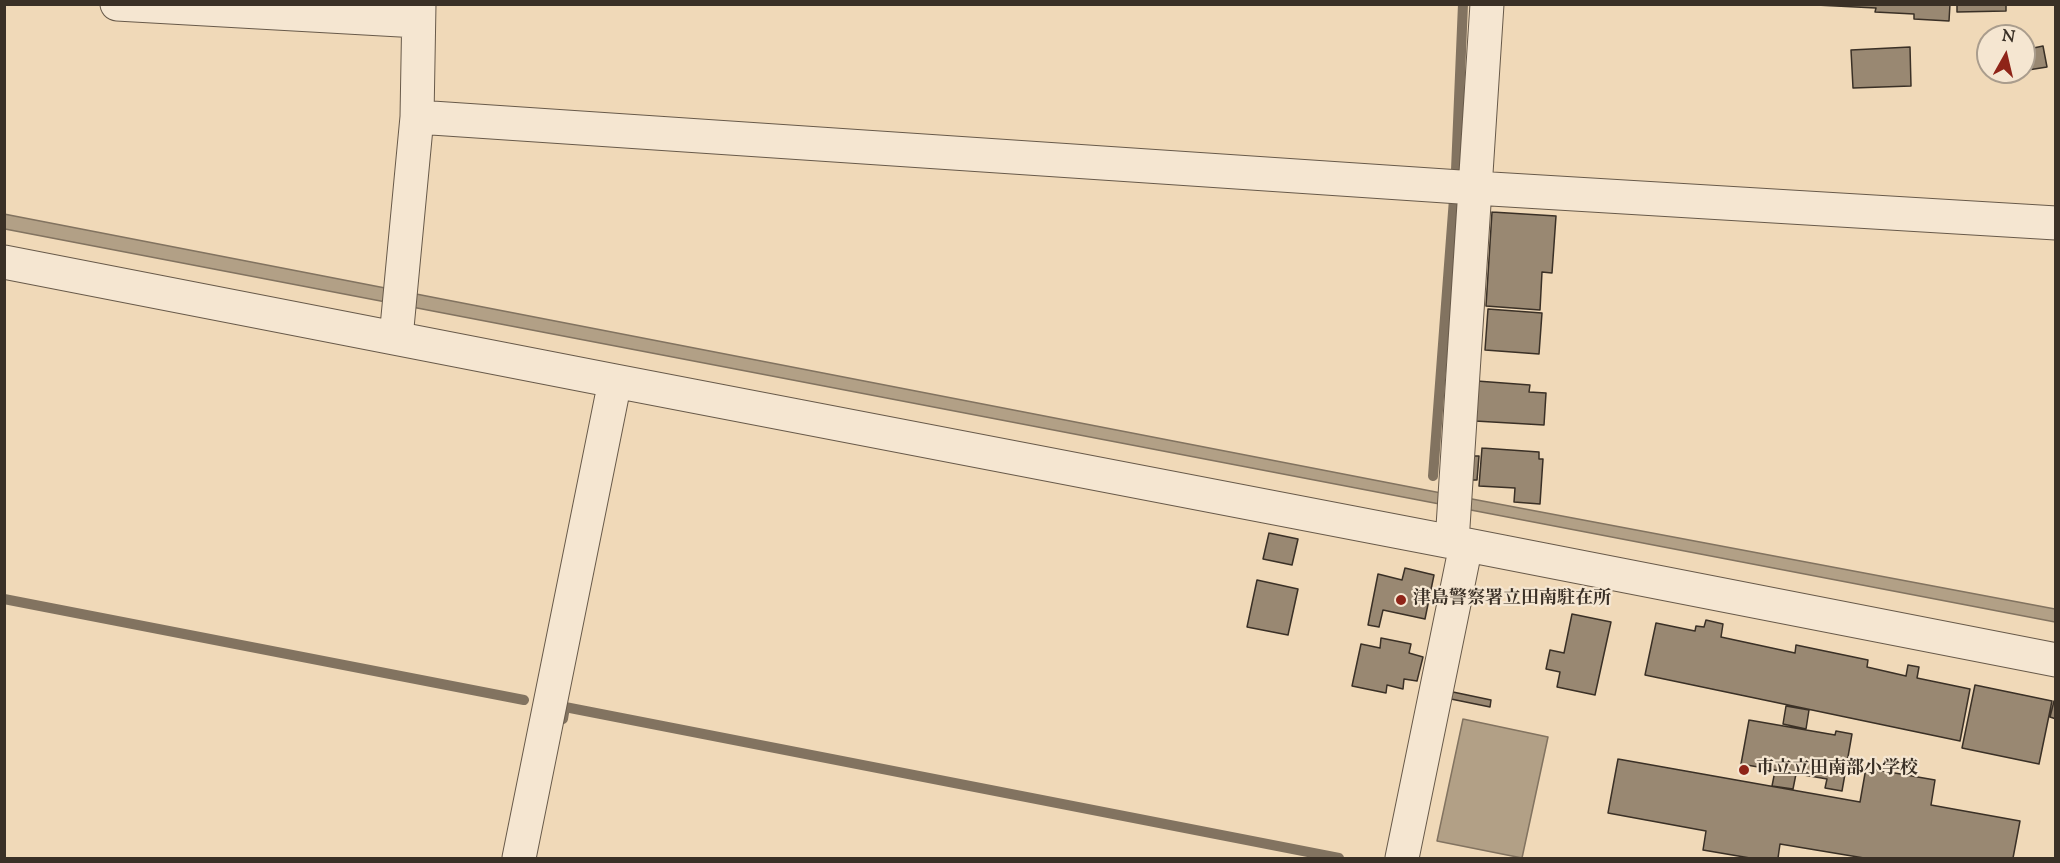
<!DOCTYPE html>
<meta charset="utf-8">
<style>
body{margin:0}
#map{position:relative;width:2060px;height:863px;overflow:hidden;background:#f0d9b8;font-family:"Sorts Mill Goudy",serif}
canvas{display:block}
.frame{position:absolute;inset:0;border:6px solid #3a3026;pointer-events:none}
.north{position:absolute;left:1976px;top:24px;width:60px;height:60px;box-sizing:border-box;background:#f5e6d1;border:2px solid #aa9d8d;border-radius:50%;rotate:8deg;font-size:16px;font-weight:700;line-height:24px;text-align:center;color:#3a3026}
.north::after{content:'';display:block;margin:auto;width:21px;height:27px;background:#8f2418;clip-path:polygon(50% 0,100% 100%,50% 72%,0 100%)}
</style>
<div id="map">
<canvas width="2060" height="863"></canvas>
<div class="frame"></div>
<div class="north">N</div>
</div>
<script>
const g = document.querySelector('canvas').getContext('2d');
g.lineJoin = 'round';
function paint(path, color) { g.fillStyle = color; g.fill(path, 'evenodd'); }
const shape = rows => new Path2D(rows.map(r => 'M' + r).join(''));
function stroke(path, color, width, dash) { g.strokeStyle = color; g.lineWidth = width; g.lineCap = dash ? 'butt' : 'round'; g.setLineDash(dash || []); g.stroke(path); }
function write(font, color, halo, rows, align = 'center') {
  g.font = font + ' "Sorts Mill Goudy","Noto Serif JP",serif'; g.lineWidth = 4.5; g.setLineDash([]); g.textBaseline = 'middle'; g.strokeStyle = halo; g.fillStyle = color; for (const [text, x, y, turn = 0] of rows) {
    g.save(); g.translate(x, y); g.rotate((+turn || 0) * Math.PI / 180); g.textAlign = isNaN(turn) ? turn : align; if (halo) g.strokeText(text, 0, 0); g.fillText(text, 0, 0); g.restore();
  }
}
const water = shape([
 [4,214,1472,499,2055,609,2055,622,5,229,4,214],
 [1463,719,1548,737,1522,858,1437,841,1463,719]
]);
paint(water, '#b2a086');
stroke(water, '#827360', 1.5);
stroke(shape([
 [1456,170,1463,4],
 [1433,476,1454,199],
 [4,599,524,700],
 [563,719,565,707,1339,858]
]), '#827360', 10);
const building = shape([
 [1950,4,1949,21,1914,19,1914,14,1875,12,1876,8,1816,5,1950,4],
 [1957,4,2006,4,2006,11,1957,12,1957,4],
 [2043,46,2047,67,2028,70,2024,50,2043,46],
 [1910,47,1911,86,1853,88,1851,50,1910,47],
 [1492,212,1556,216,1552,273,1542,272,1540,310,1486,306,1492,212],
 [1488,309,1542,313,1539,354,1485,350,1488,309],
 [1477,381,1530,385,1529,392,1546,393,1544,425,1475,421,1477,381],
 [1482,448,1539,452,1539,459,1543,459,1540,504,1514,502,1515,488,1479,486,1482,448],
 [1470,456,1479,456,1477,480,1468,480,1470,456],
 [1269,533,1298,539,1292,565,1263,559,1269,533],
 [1405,568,1434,575,1425,619,1383,610,1379,627,1368,625,1378,574,1402,580,1405,568],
 [1257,580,1298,589,1288,635,1247,627,1257,580],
 [1572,614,1611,622,1595,695,1557,687,1560,672,1546,669,1550,650,1564,653,1572,614],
 [1706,620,1723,624,1721,637,1795,653,1796,645,1868,660,1867,667,1906,676,1908,665,1919,667,1917,678,1970,689,1960,741,1645,675,1656,623,1695,631,1696,626,1704,627,1706,620],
 [1381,638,1411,644,1409,653,1423,657,1417,681,1404,679,1403,689,1387,685,1386,693,1352,686,1361,644,1380,648,1381,638],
 [1975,685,2052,701,2039,764,1962,748,1975,685],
 [1453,692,1491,700,1490,707,1451,699,1453,692],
 [2054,701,2056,702,2056,719,2050,717,2054,701],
 [1786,706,1809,710,1806,729,1783,724,1786,706],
 [1749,720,1835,735,1836,731,1852,734,1842,791,1825,788,1827,779,1741,764,1749,720],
 [1618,759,1860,802,1866,768,1935,780,1931,805,2020,821,2013,858,1864,858,1780,844,1778,858,1750,858,1703,850,1706,831,1608,813,1618,759],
 [1775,771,1796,774,1793,789,1772,786,1775,771]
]);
paint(building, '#998872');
stroke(building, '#3a3026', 1.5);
const minor = shape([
 [117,4,418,21],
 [417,117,1475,188,2056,223],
 [4,262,615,381,1452,542,2056,660],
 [396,338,417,117,419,4],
 [1452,542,1487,4],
 [519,858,615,381],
 [1402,858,1466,545]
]);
stroke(minor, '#685a4a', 35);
stroke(minor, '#f5e6d1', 33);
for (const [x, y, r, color] of [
 [1401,600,6,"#8f2418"],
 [1744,770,6,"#8f2418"]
]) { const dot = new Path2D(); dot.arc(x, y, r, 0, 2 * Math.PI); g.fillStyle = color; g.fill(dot); stroke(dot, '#f5e6d1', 2); }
write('bold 18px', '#3a3026', '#f5e6d1', [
 ["津島警察署立田南駐在所",1413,600],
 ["市立立田南部小学校",1756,770]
], 'left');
</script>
